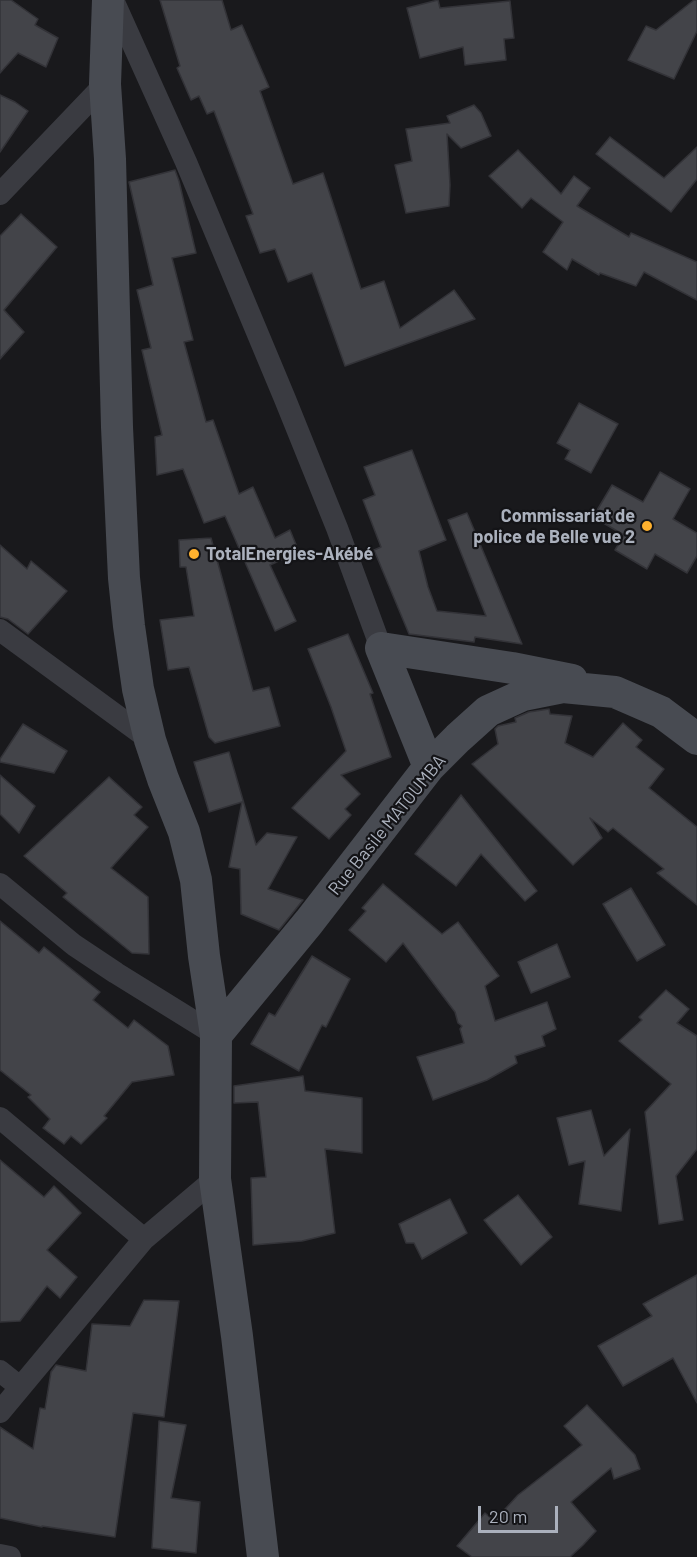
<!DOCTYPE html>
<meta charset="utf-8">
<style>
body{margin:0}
#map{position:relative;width:697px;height:1557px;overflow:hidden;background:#19191c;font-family:Barlow,sans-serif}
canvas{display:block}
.scale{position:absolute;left:478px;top:1506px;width:80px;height:27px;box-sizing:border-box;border:3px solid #abb1bd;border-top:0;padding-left:8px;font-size:18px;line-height:21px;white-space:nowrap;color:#abb1bd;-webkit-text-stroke:4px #141417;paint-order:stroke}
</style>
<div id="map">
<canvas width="697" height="1557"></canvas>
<div class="scale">20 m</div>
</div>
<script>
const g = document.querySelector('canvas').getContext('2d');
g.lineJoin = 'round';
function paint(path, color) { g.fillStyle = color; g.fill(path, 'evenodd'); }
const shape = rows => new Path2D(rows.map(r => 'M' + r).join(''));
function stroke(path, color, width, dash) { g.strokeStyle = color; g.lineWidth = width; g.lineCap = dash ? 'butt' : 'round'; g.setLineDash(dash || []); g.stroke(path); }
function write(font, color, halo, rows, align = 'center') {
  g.font = font + ' Barlow,sans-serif'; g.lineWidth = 4.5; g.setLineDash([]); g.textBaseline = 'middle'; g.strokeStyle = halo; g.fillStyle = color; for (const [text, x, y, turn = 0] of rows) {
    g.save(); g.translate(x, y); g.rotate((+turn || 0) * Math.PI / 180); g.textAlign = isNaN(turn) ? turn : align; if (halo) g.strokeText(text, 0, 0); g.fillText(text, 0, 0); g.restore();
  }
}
const building = shape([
 [0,0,11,0,38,19,35,25,58,38,46,67,18,53,0,73,0,0],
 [160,0,222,0,231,30,242,25,269,87,260,91,293,184,323,173,361,289,384,281,400,328,454,290,475,319,345,366,312,273,288,282,275,249,260,253,246,216,253,214,214,111,207,114,199,96,191,100,177,68,180,66,160,0],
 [438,0,440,8,510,1,514,38,504,39,506,60,465,65,463,47,420,58,407,8,438,0],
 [694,0,697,0,697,31,674,79,628,60,646,26,656,30,694,0],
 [0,95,15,102,28,111,0,152,0,95],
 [474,105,481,113,491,136,461,148,447,134,450,185,449,206,406,213,395,165,412,161,406,129,450,123,447,116,474,105],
 [610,137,664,178,697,147,697,179,671,212,596,154,610,137],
 [518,150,561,194,574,176,590,188,577,206,629,237,631,233,697,262,697,300,644,272,636,286,600,273,599,275,572,259,567,270,543,252,563,222,531,198,522,208,489,176,518,150],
 [175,170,179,181,196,253,172,258,193,340,184,342,206,422,213,420,239,494,253,487,275,538,290,530,299,552,270,565,296,621,275,631,225,516,204,523,183,469,157,475,155,437,162,435,142,350,151,348,137,290,153,285,129,182,175,170],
 [21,214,57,247,4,310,24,332,0,359,0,236,21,214],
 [579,403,618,424,591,473,565,459,570,450,557,443,579,403],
 [412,450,446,540,419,551,428,587,437,611,486,616,448,520,467,513,522,644,475,637,474,642,409,634,374,550,381,547,363,500,375,495,364,467,412,450],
 [660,472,690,489,673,519,697,533,697,556,687,573,655,554,647,569,615,550,624,535,593,517,612,485,643,502,660,472],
 [211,538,253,691,269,687,280,726,215,743,209,737,189,667,168,670,160,620,194,616,186,567,180,567,179,540,211,538],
 [0,545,27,569,31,561,67,591,28,634,8,619,0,617,0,545],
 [348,634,373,693,370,694,391,757,341,775,360,794,345,809,351,815,329,839,292,808,346,751,331,707,308,649,348,634],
 [549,709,550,714,572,716,565,743,593,757,623,723,642,740,636,747,664,769,649,788,697,827,697,905,657,873,664,869,613,828,608,832,590,818,602,838,573,865,472,764,498,744,495,729,498,726,516,722,515,718,529,712,549,709],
 [23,724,67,751,54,773,0,762,0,759,23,724],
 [229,752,256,845,267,833,297,837,268,889,303,900,279,930,241,914,240,869,229,867,242,802,209,812,194,762,229,752],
 [0,775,35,806,19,833,0,814,0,775],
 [109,777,142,807,134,815,148,827,111,868,148,897,149,954,132,953,63,897,67,893,24,856,109,777],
 [461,795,537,891,525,901,481,854,456,886,415,854,461,795],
 [383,884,442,934,458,922,499,976,485,986,495,1021,547,1002,556,1029,542,1036,545,1046,515,1056,517,1063,487,1080,433,1100,417,1057,464,1043,460,1029,462,1026,458,1023,455,1012,403,943,386,962,349,930,366,911,362,908,383,884],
 [631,888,665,945,637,961,603,904,631,888],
 [0,921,39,953,44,947,100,992,93,1000,128,1028,134,1020,168,1046,174,1075,132,1082,104,1116,107,1118,81,1144,71,1136,64,1144,43,1128,50,1119,28,1097,31,1095,0,1070,0,921],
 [557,944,570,977,531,993,518,962,557,944],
 [312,956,350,979,326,1027,322,1025,299,1071,251,1044,269,1013,275,1016,312,956],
 [666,990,689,1009,677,1023,697,1036,697,1149,676,1176,683,1220,659,1224,645,1112,671,1084,619,1041,642,1020,639,1017,666,990],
 [303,1076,305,1091,362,1098,362,1153,325,1149,335,1233,302,1241,253,1245,251,1178,266,1177,258,1102,234,1103,234,1086,303,1076],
 [591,1110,604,1156,630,1129,621,1211,579,1204,585,1161,569,1165,557,1118,591,1110],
 [0,1160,44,1197,54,1186,81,1213,47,1250,77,1277,60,1298,47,1286,20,1321,0,1322,0,1160],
 [518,1195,552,1237,521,1265,484,1220,518,1195],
 [450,1199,467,1233,422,1259,414,1243,406,1243,399,1224,450,1199],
 [697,1275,697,1403,673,1358,623,1386,598,1346,652,1316,643,1304,697,1275],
 [144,1300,179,1301,164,1417,133,1413,115,1537,42,1526,42,1527,0,1518,0,1427,33,1449,40,1408,45,1409,51,1372,56,1365,86,1371,92,1324,130,1326,144,1300],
 [587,1405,635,1455,640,1469,614,1479,611,1468,571,1502,596,1531,583,1545,570,1557,472,1557,457,1546,485,1513,494,1521,518,1495,582,1445,564,1426,587,1405],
 [159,1421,186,1425,171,1498,200,1502,196,1553,152,1548,159,1421]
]);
paint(building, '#434449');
stroke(building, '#333338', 1.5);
stroke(shape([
 [113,0,186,162,285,399,337,528,381,648],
 [0,194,105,84],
 [0,630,150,740],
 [0,884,74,945,116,973,216,1035],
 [0,1118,144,1239],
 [0,1371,20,1387],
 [0,1412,144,1239,215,1179],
 [0,1555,10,1557]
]), '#3a3b41', 22);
stroke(shape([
 [108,0,105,84,110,159,117,427,124,578,129,626,138,689,150,740,163,779,184,832,196,880,204,956,216,1035,215,1179,237,1336,263,1557],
 [381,648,512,668,572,680],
 [381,648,429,767],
 [216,1035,309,922,429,767,458,738,488,711,523,695,563,687,615,692,661,712,697,739]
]), '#484b52', 32);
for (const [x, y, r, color] of [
 [647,526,6,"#ffb12e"],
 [194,554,6,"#ffb12e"]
]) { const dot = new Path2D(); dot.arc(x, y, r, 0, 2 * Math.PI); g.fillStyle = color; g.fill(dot); stroke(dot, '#141417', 2); }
write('bold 18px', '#abb1bd', '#141417', [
 ["Commissariat de",635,516],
 ["police de Belle vue 2",635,537],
 ["TotalEnergies-Akébé",206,554,"left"]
], 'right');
write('18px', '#abb1bd', '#141417', [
 ["Rue Basile MATOUMBA",387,825,-51]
]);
</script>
